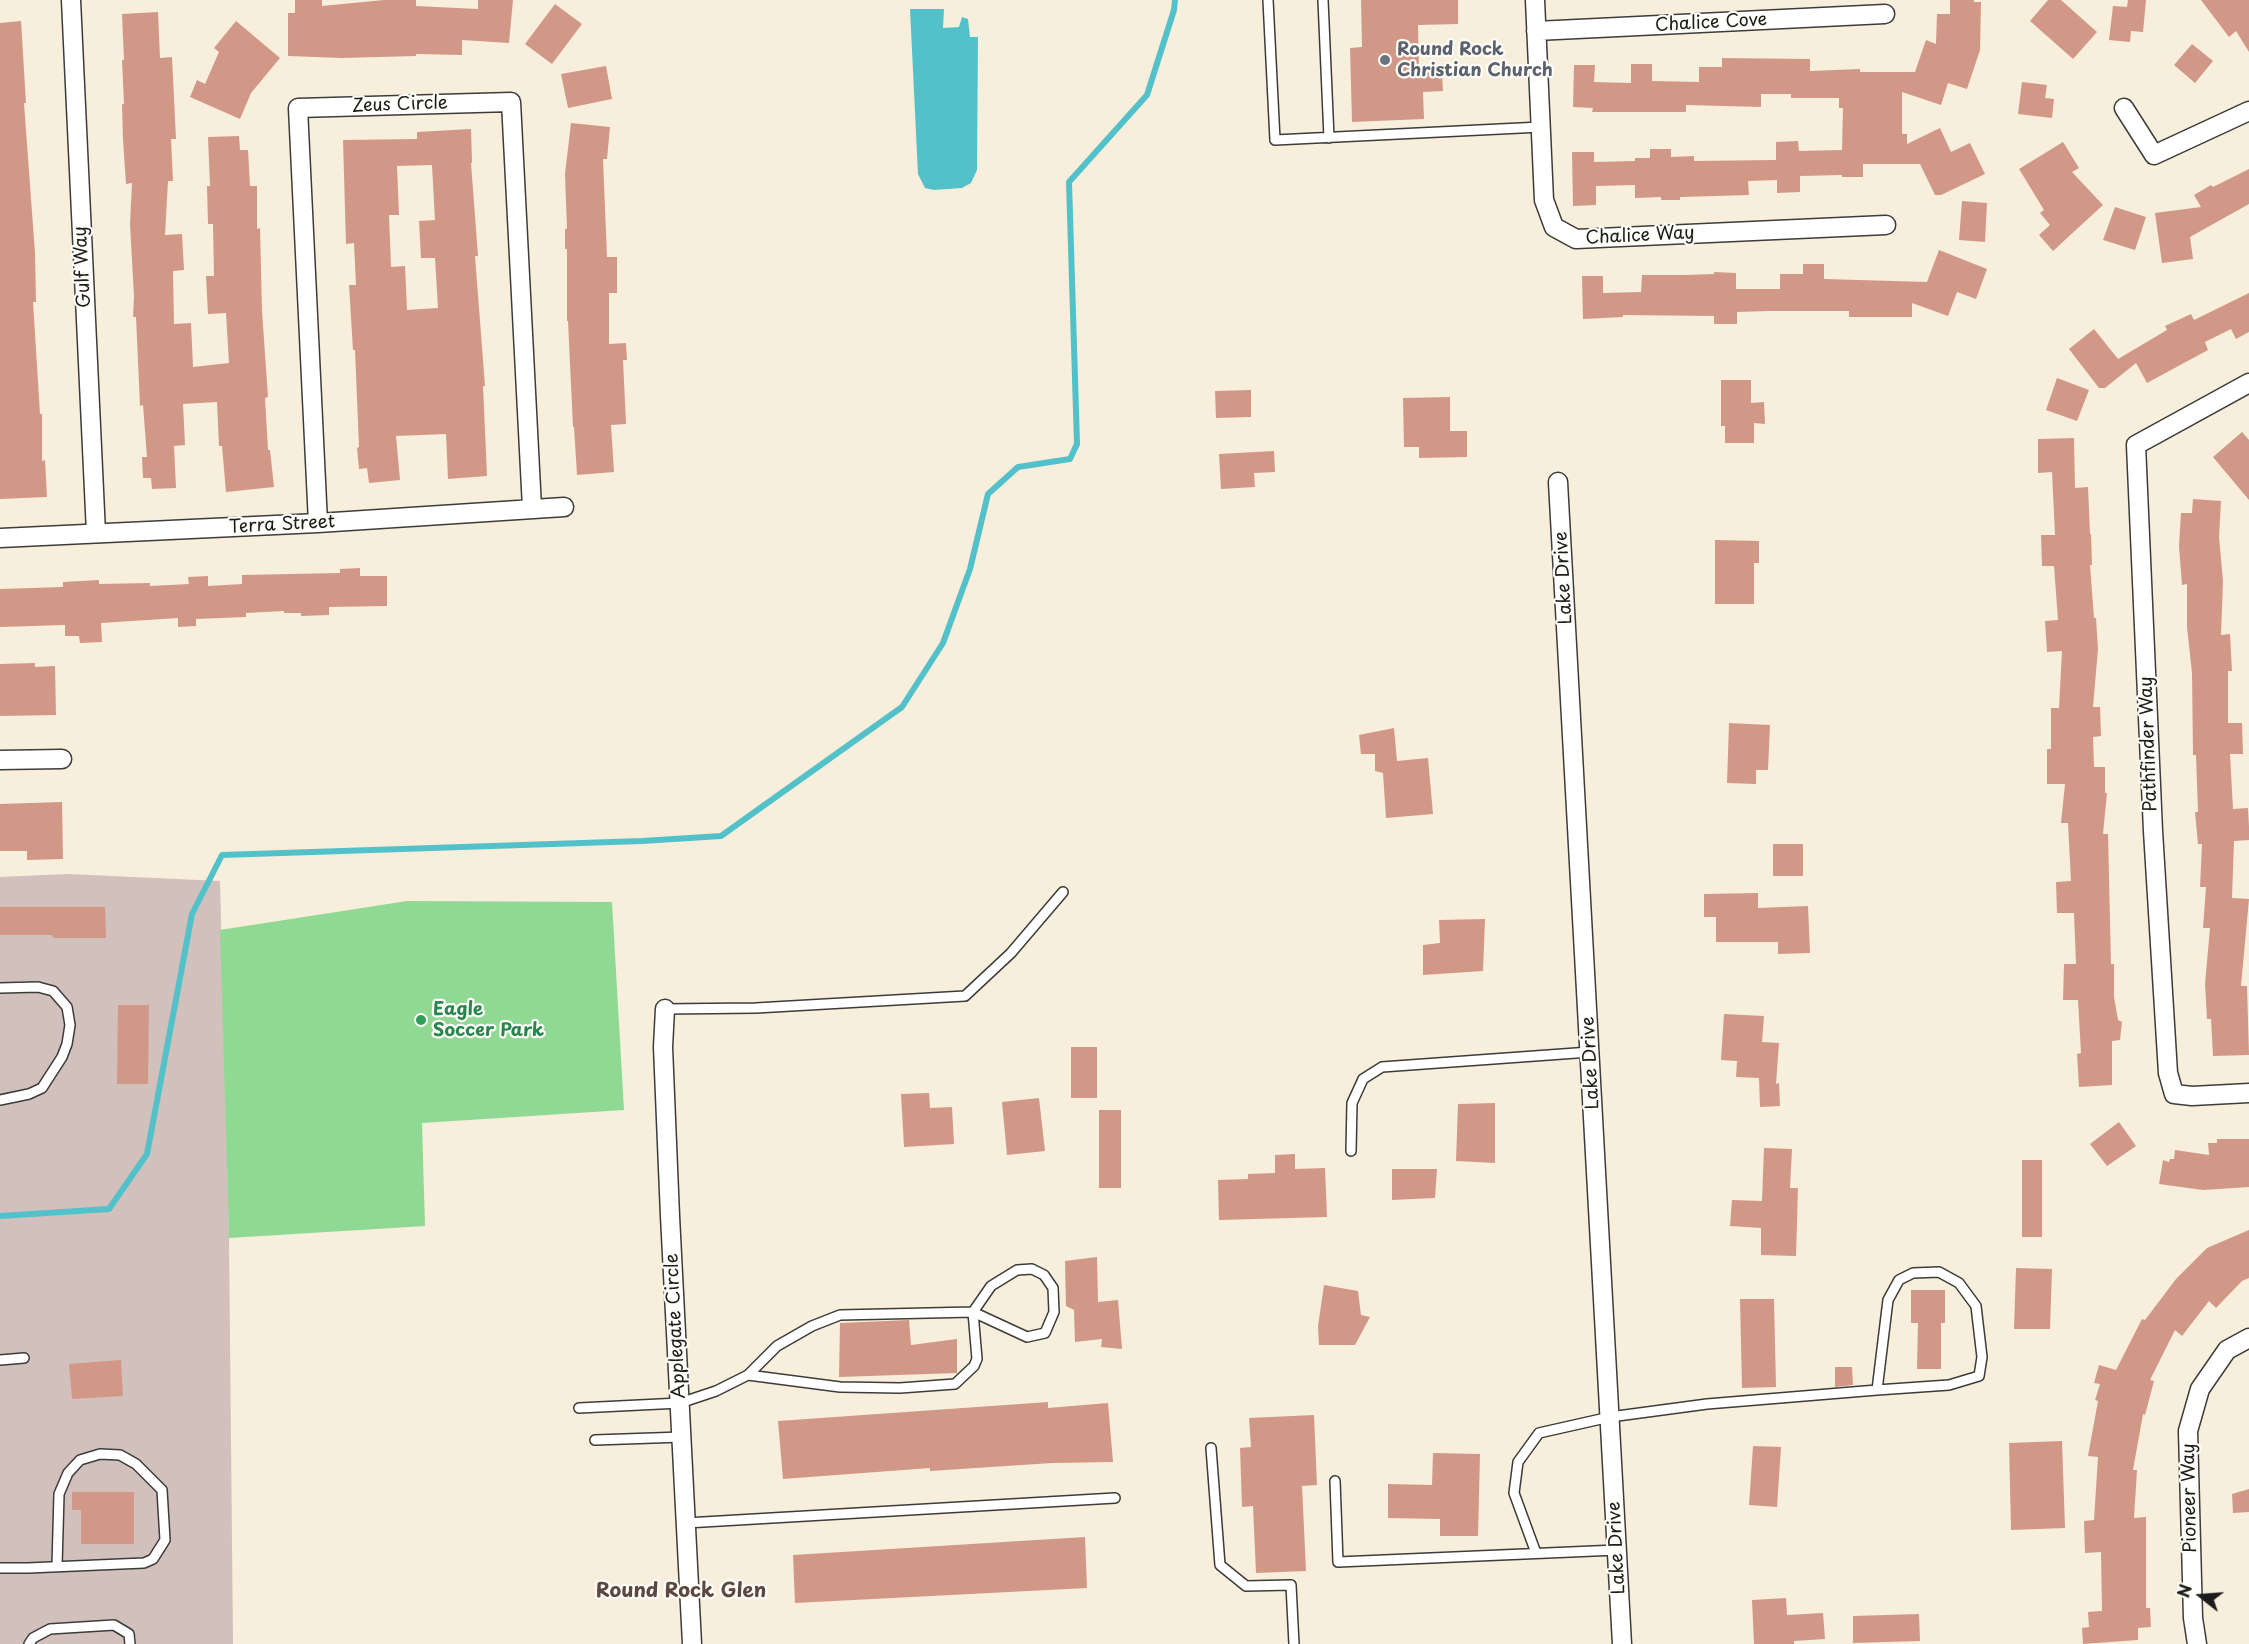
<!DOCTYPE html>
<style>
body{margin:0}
#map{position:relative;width:2249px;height:1644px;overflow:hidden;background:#f7eedc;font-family:"Playpen Sans",sans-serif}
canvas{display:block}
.north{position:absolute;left:2171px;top:1566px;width:60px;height:60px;-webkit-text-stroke:4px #fdfcf7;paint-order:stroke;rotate:287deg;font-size:16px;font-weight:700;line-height:24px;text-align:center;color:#1c1c1c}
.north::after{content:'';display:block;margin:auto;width:21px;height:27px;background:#1c1c1c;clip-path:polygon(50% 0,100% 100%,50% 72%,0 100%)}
</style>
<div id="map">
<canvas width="2249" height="1644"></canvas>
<div class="north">N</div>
</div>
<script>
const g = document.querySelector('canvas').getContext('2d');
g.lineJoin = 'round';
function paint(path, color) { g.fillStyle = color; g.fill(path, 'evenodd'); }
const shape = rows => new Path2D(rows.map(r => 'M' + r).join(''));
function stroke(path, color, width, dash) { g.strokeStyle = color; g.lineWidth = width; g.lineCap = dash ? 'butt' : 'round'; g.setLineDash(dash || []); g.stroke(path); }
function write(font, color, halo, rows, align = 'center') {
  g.font = font + ' "Playpen Sans",sans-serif'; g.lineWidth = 4.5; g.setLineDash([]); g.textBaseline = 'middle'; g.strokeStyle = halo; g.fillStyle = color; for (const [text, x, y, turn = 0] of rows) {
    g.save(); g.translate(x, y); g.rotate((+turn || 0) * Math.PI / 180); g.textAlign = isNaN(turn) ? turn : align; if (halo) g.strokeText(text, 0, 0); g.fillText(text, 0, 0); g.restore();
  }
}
paint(shape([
 [68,874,220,881,229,1238,233,1644,0,1644,0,877]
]), '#d1c0bc');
paint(shape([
 [407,901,612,902,624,1110,422,1123,425,1226,229,1238,220,930]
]), '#8fd995');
paint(shape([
 [910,9,944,9,943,28,959,27,962,17,968,19,970,37,978,37,977,170,971,183,962,188,934,190,925,188,918,174]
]), '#53c1c9');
stroke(shape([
 [0,1216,109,1209,147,1154,192,914,222,855,642,841,721,836,902,707,943,643,970,569,988,494,1018,467,1070,459,1077,444,1069,182,1147,95,1174,10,1175,0]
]), '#53c1c9', 6);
paint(shape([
 [295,0,322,0,322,6,384,0,416,0,416,6,478,9,478,0,513,0,509,43,462,40,462,55,416,54,416,56,342,58,288,56,288,13,295,13],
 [1361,0,1458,0,1458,24,1418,25,1419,72,1442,72,1443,91,1423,92,1424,119,1352,122,1350,48,1362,47],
 [1950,0,1974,0,1974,2,1981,2,1980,50,1967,89,1948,83,1941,105,1902,92,1902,134,1907,134,1907,144,1940,128,1951,152,1970,143,1985,174,1941,195,1935,195,1920,164,1863,164,1863,177,1842,177,1842,175,1800,176,1800,192,1777,193,1777,180,1748,181,1749,195,1680,197,1680,200,1661,200,1661,197,1635,198,1635,185,1596,186,1596,205,1573,206,1572,152,1594,152,1594,162,1635,161,1635,158,1650,158,1650,149,1671,149,1671,157,1694,156,1694,161,1776,160,1776,142,1798,141,1799,151,1842,150,1843,108,1839,108,1839,98,1791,98,1791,94,1761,94,1761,107,1686,105,1686,112,1592,112,1593,108,1573,107,1574,65,1595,65,1594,82,1631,83,1631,64,1652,64,1652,81,1699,82,1699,67,1722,67,1722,58,1810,59,1810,71,1860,69,1860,72,1915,72,1926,40,1936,44,1937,14,1950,14],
 [2048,0,2061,0,2097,32,2073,59,2030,21],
 [2128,0,2146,0,2143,32,2131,31,2130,42,2109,40,2113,6,2127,7],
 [2201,0,2249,0,2249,52,2236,31,2229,37],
 [555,4,582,24,552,64,525,44],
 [158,12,160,58,172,57,176,139,171,139,173,181,168,181,165,235,182,234,184,270,173,271,174,324,191,323,193,367,229,363,226,313,208,314,206,276,214,276,213,224,208,224,207,186,210,186,208,137,239,136,240,150,248,150,250,186,257,186,257,229,260,228,262,311,268,397,265,398,268,450,270,450,274,487,226,492,222,446,219,446,217,402,183,404,185,445,174,446,176,488,152,489,151,478,143,478,142,457,147,457,143,405,140,406,136,317,133,317,134,297,130,224,132,183,126,184,123,140,122,104,124,104,122,60,124,60,122,14],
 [21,21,26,103,24,103,35,253,36,302,33,302,40,414,42,414,42,461,45,460,47,497,0,499,0,23],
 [236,21,280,58,251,93,240,119,190,97,197,80,205,84,219,52,214,48],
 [2192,44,2213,61,2195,83,2174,65],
 [606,66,612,99,568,108,561,74],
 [2022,82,2047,85,2045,98,2054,99,2052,118,2018,114],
 [571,123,610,127,607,159,603,159,607,257,617,257,617,293,609,293,609,344,626,343,627,360,623,360,626,424,611,425,614,472,577,475,574,427,573,427,568,321,567,321,567,249,565,249,565,229,567,229,565,174],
 [471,129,472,163,471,163,478,256,475,256,485,386,483,386,487,476,448,479,446,434,396,436,400,480,369,483,367,468,359,469,357,448,359,447,355,350,353,350,349,285,356,285,354,243,346,244,343,140,417,139,417,132],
 [432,165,435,220,419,221,421,258,435,258,438,308,407,310,405,266,391,267,389,215,399,215,397,166],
 [2063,142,2079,168,2072,172,2103,205,2053,251,2039,235,2050,225,2040,213,2044,210,2019,169],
 [2249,169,2249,204,2190,237,2193,259,2162,263,2155,213,2201,207,2194,195,2211,185,2213,187],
 [1962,201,1987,203,1985,242,1959,240],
 [2115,207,2146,217,2135,250,2103,240],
 [1939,250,1987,269,1976,299,1957,292,1948,316,1912,303,1912,317,1849,317,1849,311,1769,311,1737,312,1737,324,1714,324,1714,316,1623,315,1623,317,1583,319,1582,276,1603,276,1603,293,1641,292,1642,275,1685,275,1714,274,1714,272,1736,273,1736,289,1780,289,1780,274,1803,274,1803,264,1824,264,1824,279,1927,282],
 [2249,293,2249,332,2236,339,2231,329,2205,342,2208,350,2147,383,2136,363,2105,388,2099,388,2069,349,2094,329,2118,359,2167,330,2165,326,2191,314,2194,320],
 [2057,378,2089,390,2077,421,2046,410],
 [1721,380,1751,380,1751,403,1764,402,1765,424,1754,423,1754,443,1725,443,1725,426,1721,426],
 [1251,390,1251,417,1216,418,1215,391],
 [1450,397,1450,431,1467,431,1467,457,1419,458,1419,447,1404,447,1403,398],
 [2242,432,2249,440,2249,500,2213,457],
 [2074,438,2075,488,2088,487,2090,534,2091,534,2092,565,2090,565,2094,618,2096,618,2098,649,2093,707,2100,707,2101,736,2093,737,2094,767,2105,767,2105,793,2107,793,2103,834,2108,834,2111,964,2114,964,2114,997,2118,1020,2122,1022,2120,1040,2112,1041,2112,1085,2079,1087,2077,1054,2081,1053,2078,1000,2063,1000,2064,964,2076,964,2074,913,2057,913,2056,882,2071,881,2068,823,2061,823,2065,784,2047,784,2047,749,2051,749,2051,708,2059,708,2062,651,2047,652,2045,621,2058,620,2054,566,2042,566,2041,535,2055,535,2052,472,2038,473,2038,439],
 [1274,451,1275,472,1254,473,1255,487,1221,489,1219,454],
 [2193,499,2221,501,2219,537,2223,581,2221,635,2230,634,2232,671,2228,671,2228,723,2242,723,2243,754,2230,754,2233,809,2248,808,2249,827,2249,840,2234,841,2232,898,2249,899,2241,986,2247,986,2249,1055,2213,1056,2211,1019,2207,1019,2205,984,2210,928,2203,928,2206,887,2200,887,2202,844,2198,844,2195,812,2198,812,2196,755,2193,755,2192,673,2187,627,2187,584,2182,585,2179,546,2181,513,2192,513],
 [1715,540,1759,541,1759,563,1754,563,1754,604,1715,604],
 [360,568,360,576,387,576,387,606,329,607,329,615,301,616,301,613,284,613,284,611,246,613,246,617,196,619,196,626,178,627,178,618,101,623,102,642,80,643,79,636,65,636,65,625,0,627,0,589,63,587,63,582,99,580,99,584,150,583,150,586,189,584,188,577,208,576,208,586,242,584,242,575,340,573,340,569],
 [35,663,35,667,55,666,56,715,0,716,0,664],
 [1729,723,1770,725,1768,770,1756,770,1756,784,1727,783],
 [1394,728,1397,761,1428,758,1433,814,1386,818,1383,773,1375,771,1375,754,1361,754,1359,735],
 [62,802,63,859,27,860,27,851,0,851,0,804],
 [1773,844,1803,844,1803,876,1773,876],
 [1758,893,1758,908,1808,906,1810,953,1778,954,1778,942,1716,942,1716,917,1704,917,1704,894],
 [0,907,105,907,106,938,53,938,52,935,0,935],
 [1485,919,1483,971,1423,975,1423,945,1440,943,1439,920],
 [118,1005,149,1005,148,1084,117,1084],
 [1724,1014,1764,1016,1762,1042,1779,1043,1776,1084,1779,1083,1780,1106,1760,1107,1759,1078,1736,1077,1737,1061,1721,1060],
 [1071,1047,1097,1047,1097,1098,1071,1098],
 [929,1093,930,1108,952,1107,954,1144,904,1147,901,1094],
 [1039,1098,1045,1151,1007,1155,1002,1102],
 [1495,1103,1495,1163,1456,1161,1458,1104],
 [1099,1110,1121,1110,1121,1188,1099,1188],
 [2119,1122,2136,1146,2107,1166,2090,1144],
 [2217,1139,2249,1139,2249,1187,2203,1190,2159,1184,2163,1160,2169,1162,2170,1159,2174,1159,2175,1150,2209,1155,2208,1143,2217,1143],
 [1764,1148,1792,1149,1790,1188,1798,1188,1796,1256,1761,1255,1761,1228,1730,1226,1732,1200,1762,1201],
 [1295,1154,1295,1169,1325,1168,1327,1217,1219,1220,1218,1180,1248,1179,1248,1174,1275,1173,1275,1155],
 [2022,1160,2042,1160,2042,1237,2022,1237],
 [1392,1169,1437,1169,1435,1198,1392,1200],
 [2249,1230,2249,1278,2242,1281,2216,1308,2209,1301,2182,1336,2175,1330,2150,1380,2154,1381,2145,1415,2143,1414,2133,1470,2137,1470,2134,1518,2146,1517,2146,1608,2150,1608,2151,1627,2138,1628,2138,1640,2083,1644,2082,1628,2089,1627,2088,1612,2102,1611,2101,1552,2085,1553,2084,1521,2094,1520,2098,1457,2088,1456,2098,1401,2095,1400,2100,1384,2094,1383,2099,1365,2116,1370,2142,1319,2145,1320,2176,1279,2207,1248],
 [1097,1257,1098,1302,1118,1300,1122,1349,1101,1347,1102,1339,1075,1342,1074,1310,1066,1306,1065,1261],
 [2016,1268,2052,1269,2050,1329,2014,1329],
 [1324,1285,1358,1291,1361,1315,1370,1317,1355,1345,1319,1345,1318,1326],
 [1911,1290,1945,1290,1945,1323,1941,1323,1941,1369,1917,1369,1918,1323,1911,1323],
 [1740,1299,1774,1299,1776,1387,1742,1388],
 [909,1320,911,1345,957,1339,957,1373,839,1377,840,1323],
 [121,1360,123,1396,72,1399,69,1364],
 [1835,1367,1852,1367,1853,1385,1835,1387],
 [1048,1402,1048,1408,1108,1403,1113,1462,1052,1463,930,1471,930,1468,783,1479,778,1421],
 [1314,1415,1317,1485,1302,1486,1306,1571,1256,1573,1253,1506,1242,1507,1240,1448,1251,1447,1249,1418],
 [2062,1441,2065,1528,2011,1530,2009,1443],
 [1753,1446,1781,1447,1777,1507,1749,1505],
 [1433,1453,1480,1454,1478,1536,1440,1536,1440,1519,1388,1518,1388,1484,1432,1485],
 [2249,1489,2249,1512,2233,1513,2232,1494],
 [72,1492,134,1492,134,1544,81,1544,81,1510,72,1510],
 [1085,1537,1087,1588,795,1603,793,1555],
 [1786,1598,1787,1615,1823,1613,1825,1639,1794,1641,1794,1644,1754,1644,1752,1600],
 [1919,1614,1920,1641,1853,1643,1853,1616]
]), '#d29887');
const service = shape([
 [1268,0,1275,140,1541,127],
 [1323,0,1329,138],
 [0,988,38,987,53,991,67,1007,70,1025,67,1044,62,1057,42,1088,29,1094,0,1100],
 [665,1009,756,1008,965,996,1011,953,1063,892],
 [1351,1151,1352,1103,1363,1079,1382,1067,1590,1052],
 [0,1360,24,1358],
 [579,1408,680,1403,716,1391,748,1375,777,1346,812,1326,840,1315,973,1312,991,1286,1017,1270,1032,1269,1044,1275,1053,1288,1054,1312,1045,1333,1027,1337,973,1312,977,1359,974,1366,955,1384,900,1388,840,1387,748,1375],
 [595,1440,682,1437],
 [1211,1448,1220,1565,1246,1586,1291,1585,1294,1644],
 [1335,1481,1338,1562,1617,1550],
 [686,1523,1115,1498],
 [1536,1553,1514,1493,1518,1462,1539,1433,1610,1417,1707,1404,1877,1390,1949,1385,1979,1376,1982,1357,1976,1306,1959,1283,1939,1272,1913,1273,1899,1280,1888,1300,1877,1390],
 [0,1568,28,1568,144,1563,153,1559,165,1540,162,1490,136,1464,120,1455,100,1454,80,1460,68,1473,59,1494,57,1566],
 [29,1644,33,1638,50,1629,114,1625,129,1634,130,1644]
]);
const minor = shape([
 [71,0,96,533],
 [1535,0,1544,200,1554,227,1576,239,1886,225],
 [1536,31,1885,14],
 [2124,108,2154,155,2249,111],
 [2249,383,2136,445,2153,831,2168,1073,2174,1094,2192,1096,2249,1093],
 [1558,482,1622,1644],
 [318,523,298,108,511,102,532,508],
 [0,538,318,523,564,507],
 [0,760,62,759],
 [665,1009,663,1047,670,1216,692,1644],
 [2197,1644,2193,1618,2188,1431,2200,1389,2227,1350,2249,1338]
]);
stroke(service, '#3d3c39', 12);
stroke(minor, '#3d3c39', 21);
stroke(service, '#fff', 9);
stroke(minor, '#fff', 18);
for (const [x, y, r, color] of [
 [1385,60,6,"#6b7280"],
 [421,1020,6,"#2e9e5b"]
]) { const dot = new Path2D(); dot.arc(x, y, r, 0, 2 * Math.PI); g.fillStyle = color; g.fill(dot); stroke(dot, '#fdfcf7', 2); }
write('18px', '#1c1c1c', '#fdfcf7', [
 ["Chalice Cove",1711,23,-3],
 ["Zeus Circle",400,105,-2],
 ["Chalice Way",1640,236,-3],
 ["Gulf Way",83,267,-93],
 ["Terra Street",282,525,-3],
 ["Lake Drive",1564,578,-93],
 ["Pathfinder Way",2149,744,-92],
 ["Lake Drive",1591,1063,-93],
 ["Applegate Circle",676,1326,-93],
 ["Pioneer Way",2190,1498,-91],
 ["Lake Drive",1617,1548,-93]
]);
write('bold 18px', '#5b616d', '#fdfcf7', [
 ["Round Rock",1397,50],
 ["Christian Church",1397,71]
], 'left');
write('bold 18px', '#27864d', '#fdfcf7', [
 ["Eagle",433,1010],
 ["Soccer Park",433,1031]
], 'left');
write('bold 20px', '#5c4741', '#fdfcf7', [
 ["Round Rock Glen",681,1591]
]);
</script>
